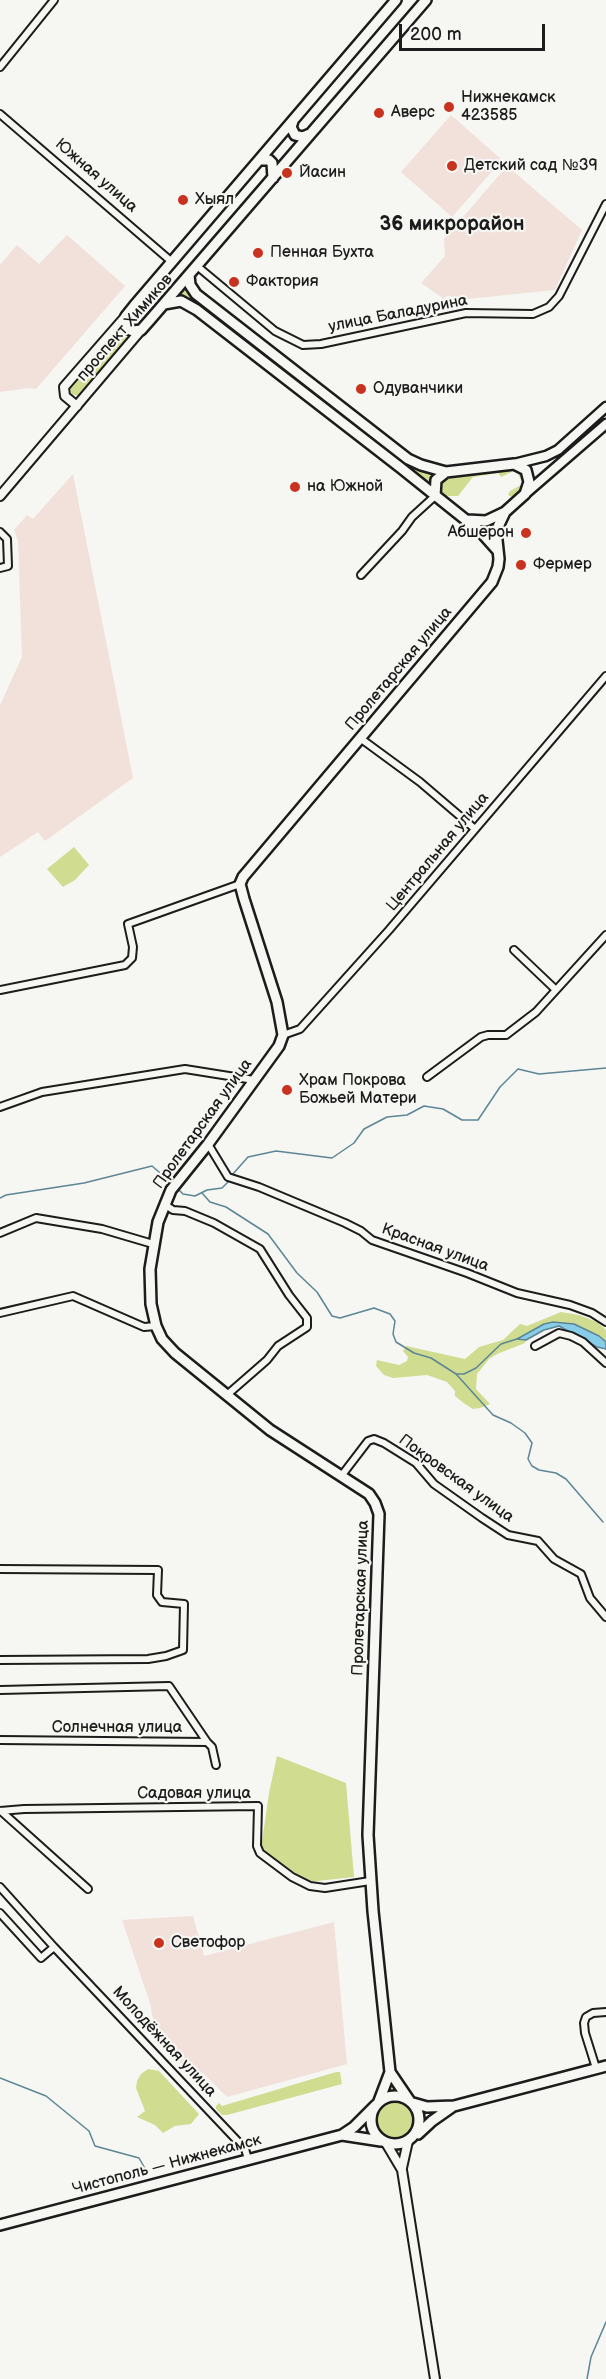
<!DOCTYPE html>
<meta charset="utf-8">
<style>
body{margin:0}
#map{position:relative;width:606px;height:2379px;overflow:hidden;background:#f6f6f2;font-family:"Balsamiq Sans",sans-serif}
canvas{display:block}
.scale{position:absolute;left:399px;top:24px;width:146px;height:27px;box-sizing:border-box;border:3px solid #1c1c1c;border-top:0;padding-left:8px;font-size:18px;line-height:21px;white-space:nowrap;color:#1c1c1c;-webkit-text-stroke:4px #f6f6f2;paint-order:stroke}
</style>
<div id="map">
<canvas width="606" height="2379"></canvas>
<div class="scale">200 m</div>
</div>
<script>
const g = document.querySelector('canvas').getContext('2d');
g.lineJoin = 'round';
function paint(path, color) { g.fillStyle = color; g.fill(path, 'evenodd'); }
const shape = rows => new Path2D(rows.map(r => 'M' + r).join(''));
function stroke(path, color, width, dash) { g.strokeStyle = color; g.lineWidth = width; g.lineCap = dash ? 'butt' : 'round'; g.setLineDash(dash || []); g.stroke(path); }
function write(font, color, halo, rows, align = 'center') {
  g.font = font + ' "Balsamiq Sans",sans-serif'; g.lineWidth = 4.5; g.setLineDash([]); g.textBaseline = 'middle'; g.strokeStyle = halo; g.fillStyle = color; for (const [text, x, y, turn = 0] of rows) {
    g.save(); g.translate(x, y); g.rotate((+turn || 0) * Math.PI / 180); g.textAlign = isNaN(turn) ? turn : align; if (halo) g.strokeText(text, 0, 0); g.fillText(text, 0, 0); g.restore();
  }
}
paint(shape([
 [451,115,502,160,452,217,401,172],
 [507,166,582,230,555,290,457,300,457,297,447,296,444,299,421,283,445,256,444,239],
 [67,235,125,286,36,389,29,388,0,392,0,265,17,245,39,264],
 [73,474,133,778,45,841,38,832,0,857,0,705,22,657,18,541,14,530,27,515,33,519],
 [193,1916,204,1956,334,1922,347,2064,227,2097,203,2073,195,2079,156,2034,150,2003,122,1920]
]), '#f2e0da');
paint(shape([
 [182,290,187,291,306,380,301,386,181,295],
 [120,328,123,337,131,337,78,396,72,394,69,385],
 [308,387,393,448,437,471,429,487,307,391],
 [515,468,526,478,526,485,512,497,508,495,510,491,523,484,516,470,501,477,498,473,473,477,458,496,445,496,439,490,439,483,444,477],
 [74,847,89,865,75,880,63,887,47,869],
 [561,1312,579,1315,597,1322,606,1330,606,1342,599,1336,574,1324,553,1322,544,1324,518,1338,526,1340,525,1343,497,1354,489,1359,477,1374,476,1389,490,1404,480,1408,473,1409,465,1404,455,1396,455,1391,447,1382,427,1375,393,1378,384,1375,376,1366,377,1360,399,1365,407,1361,408,1357,403,1351,406,1346,465,1359,479,1347,503,1340,520,1324,527,1326],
 [277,1756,346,1783,354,1877,308,1882,261,1849,269,1793],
 [148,2069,159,2071,199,2114,191,2124,175,2126,163,2133,155,2125,137,2117,145,2111,136,2088,137,2081,141,2074],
 [336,2072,340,2072,342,2084,227,2115,222,2115,216,2109,216,2106,219,2103,222,2106],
 '373 2121a21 21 0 1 1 42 0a21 21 0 1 1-42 0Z'
]), '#d0dc8f');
const water = shape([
 [553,1322,574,1324,599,1336,606,1342,606,1349,597,1347,559,1326,544,1330,526,1340,517,1339,544,1324,553,1322]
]);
paint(water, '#87cde8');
stroke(water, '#5c8696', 1.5);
stroke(shape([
 [232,1175,248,1157,276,1151,332,1158,354,1143,364,1129,387,1117,407,1115,424,1106,443,1109,462,1120,478,1120,500,1087,518,1069,539,1074,606,1068],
 [178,1189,183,1194,195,1196,207,1190,222,1188,228,1182],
 [202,1193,210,1202,226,1207,268,1234,297,1273,317,1292,332,1316,340,1318,374,1308,390,1314,395,1321,393,1334,396,1342,414,1353,431,1358,456,1374,493,1415,511,1423,525,1433,532,1443,528,1459,532,1466,539,1470,556,1473,566,1479,603,1522],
 [0,1198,6,1195,84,1183,152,1166,173,1184],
 [456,1374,464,1374,476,1368,501,1344,520,1338],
 [0,2078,46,2096,89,2131,95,2146,139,2158,147,2172],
 [587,2379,591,2357,606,2322]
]), '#5c8696', 1.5);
const minor = shape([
 [0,67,54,0],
 [0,114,172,262],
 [197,266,275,331,303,345,321,344,466,313,533,314,549,307,559,296,606,204],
 [0,532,7,539,8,566,0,568],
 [361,575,402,531,412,517,435,496],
 [360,738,420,782,475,829],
 [514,950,556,990],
 [0,990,125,965,132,958,133,947,128,924,240,884],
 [283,1035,300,1029,389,930,606,676],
 [427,1077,481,1037,488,1035,506,1035,536,1012,606,935],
 [0,1107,42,1092,185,1069,254,1080],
 [208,1144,228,1177,259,1187,345,1223,361,1231,372,1240,467,1273,517,1293,570,1305,592,1313,606,1322],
 [164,1204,173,1210,185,1211,214,1223,260,1249,289,1295,307,1318,307,1327,278,1346,267,1360,228,1394],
 [0,1233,36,1218,102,1229,153,1244],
 [0,1313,73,1296,144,1327,156,1326],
 [535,1346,559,1333,571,1336,583,1342,606,1363],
 [342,1475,368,1441,374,1439,384,1443,416,1463,434,1484,482,1518,508,1535,538,1541,554,1559,581,1574,590,1598,606,1617],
 [0,1569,158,1570,157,1595,162,1602,184,1604,183,1650,166,1656,148,1659,0,1660],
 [0,1690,169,1686,207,1742,212,1747,216,1765],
 [0,1740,207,1742],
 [0,1811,24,1809,258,1806,257,1846,260,1853,292,1877,310,1886,325,1888,370,1881],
 [1,1811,88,1889],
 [0,1887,54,1947,245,2149,248,2159],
 [0,1913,41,1958,54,1947],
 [596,2068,585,2033,584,2023,586,2017,593,2013,606,2012]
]);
const tertiary = shape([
 [77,406,65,396,64,387,126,316],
 [0,496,141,330],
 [386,2143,402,2170,435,2379],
 [402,2168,408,2141]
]);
const secondary = shape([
 [514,464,546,456,558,450,606,407],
 [525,494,606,424]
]);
const primary = shape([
 [396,0,134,306,126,316,128,329,133,331,141,330,149,321,426,0],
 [293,121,291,127,295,135,303,137,310,134],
 [259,160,269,160,272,163,273,178],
 [189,275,190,285,196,294,408,459,421,465,446,472],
 [164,304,181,301,197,310,401,468,481,532,498,551],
 [435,496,436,480,446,472,514,464,526,470,529,482,525,494,505,512,486,521,467,520],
 [390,2072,409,2100],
 '371 2120a24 24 0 1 1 48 0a24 24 0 1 1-48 0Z',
 [379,2101,390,2072,373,1911,368,1835,379,1514,375,1503,369,1494,270,1430,175,1353,162,1339,156,1326,151,1304,150,1269,158,1222,171,1190,208,1144,279,1046,283,1035,277,1002,244,899,240,884,243,877,492,582,498,567,499,559,496,531,505,512],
 [413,2103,427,2107,454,2106,606,2066],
 [418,2134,432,2121,452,2107],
 [342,2135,381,2141],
 [0,2225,342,2135,354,2127,376,2105]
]);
stroke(minor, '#1c1c1c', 10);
stroke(tertiary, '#1c1c1c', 12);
stroke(secondary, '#1c1c1c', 13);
stroke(primary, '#1c1c1c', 14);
stroke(minor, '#f6f6f2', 6);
stroke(tertiary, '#f6f6f2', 8);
stroke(secondary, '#f6f6f2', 8);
stroke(primary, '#f6f6f2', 9);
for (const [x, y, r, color] of [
 [449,107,6,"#c8321e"],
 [379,113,6,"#c8321e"],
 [452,166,6,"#c8321e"],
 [287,173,6,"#c8321e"],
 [183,200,6,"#c8321e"],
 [258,253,6,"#c8321e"],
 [234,282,6,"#c8321e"],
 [361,389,6,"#c8321e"],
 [295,487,6,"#c8321e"],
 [526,533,6,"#c8321e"],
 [521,565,6,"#c8321e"],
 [287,1090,6,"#c8321e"],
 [159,1943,6,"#c8321e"]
]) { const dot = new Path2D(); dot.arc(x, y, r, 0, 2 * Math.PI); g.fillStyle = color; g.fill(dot); stroke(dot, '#f6f6f2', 2); }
write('16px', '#1c1c1c', '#f6f6f2', [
 ["Нижнекамск",461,98],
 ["423585",461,116],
 ["Аверс",391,113],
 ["Детский сад №39",464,166],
 ["Йасин",299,173],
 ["Хыял",195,200],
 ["Пенная Бухта",270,253],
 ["Фактория",246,282],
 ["Одуванчики",373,389],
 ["на Южной",307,487],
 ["Абшерон",514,533,"right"],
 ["Фермер",533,565],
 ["Храм Покрова",299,1081],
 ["Божьей Матери",299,1099],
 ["Светофор",171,1943]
], 'left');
write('16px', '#1c1c1c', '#f6f6f2', [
 ["Южная улица",96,176,41],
 ["улица Баладурина",398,314,-11],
 ["проспект Химиков",125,328,-49],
 ["Пролетарская улица",399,669,-50],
 ["Центральная улица",438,852,-50],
 ["Пролетарская улица",203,1124,-54],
 ["Красная улица",435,1248,20],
 ["Покровская улица",456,1479,36],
 ["Пролетарская улица",361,1598,-88],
 ["Солнечная улица",117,1728],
 ["Садовая улица",194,1794],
 ["Молодёжная улица",164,2042,47],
 ["Чистополь — Нижнекамск",167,2165,-15]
]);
write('bold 20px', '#1c1c1c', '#f6f6f2', [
 ["36 микрорайон",452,225]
]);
</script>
